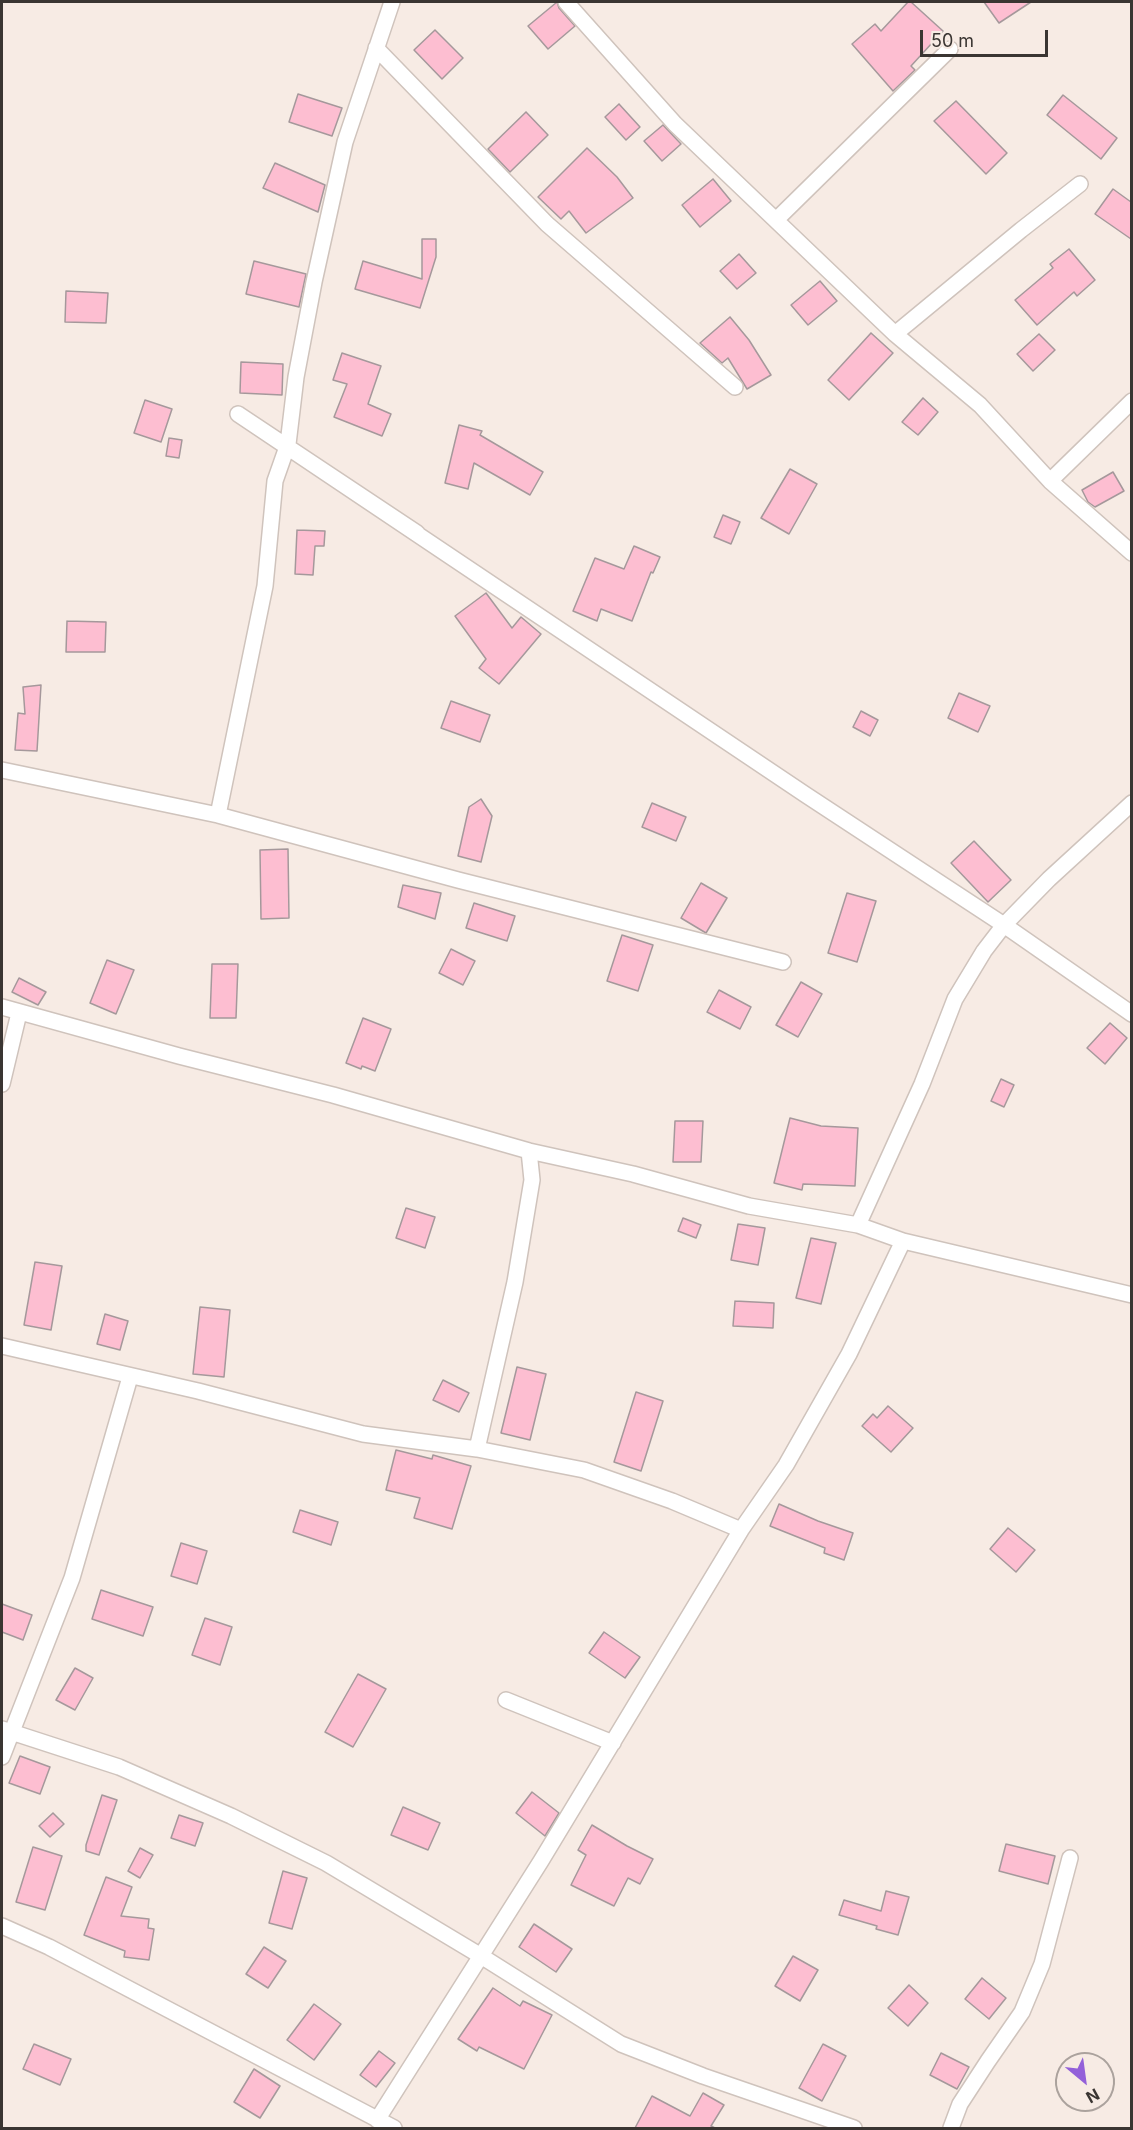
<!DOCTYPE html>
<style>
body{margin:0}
#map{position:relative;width:1133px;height:2130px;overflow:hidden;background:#f7ebe4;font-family:Inter,sans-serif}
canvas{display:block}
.frame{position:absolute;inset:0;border:3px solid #3a3532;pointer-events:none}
.north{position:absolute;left:1055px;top:2052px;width:60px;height:60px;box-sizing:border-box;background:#f7ebe4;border:2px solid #aba29d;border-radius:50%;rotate:151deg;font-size:16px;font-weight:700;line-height:24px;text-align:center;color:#3a3532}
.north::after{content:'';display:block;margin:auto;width:21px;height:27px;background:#9360d9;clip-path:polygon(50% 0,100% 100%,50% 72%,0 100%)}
.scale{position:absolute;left:920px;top:30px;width:128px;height:27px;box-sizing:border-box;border:3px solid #3a3532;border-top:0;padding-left:8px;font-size:18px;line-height:21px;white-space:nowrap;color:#3a3532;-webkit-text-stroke:4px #f7ebe4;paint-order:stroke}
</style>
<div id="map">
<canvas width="1133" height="2130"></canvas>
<div class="frame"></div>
<div class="north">N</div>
<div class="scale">50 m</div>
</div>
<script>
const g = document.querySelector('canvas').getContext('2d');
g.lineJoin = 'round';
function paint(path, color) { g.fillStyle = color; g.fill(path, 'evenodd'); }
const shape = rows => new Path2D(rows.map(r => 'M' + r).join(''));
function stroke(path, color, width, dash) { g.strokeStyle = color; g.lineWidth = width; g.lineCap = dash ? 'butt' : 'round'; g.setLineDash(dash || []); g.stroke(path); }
const building = shape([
 [557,2,559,8,575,26,548,49,528,26,557,2],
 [908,2,911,2,943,31,911,66,915,70,893,91,852,44,875,24,881,31,908,2],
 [984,2,1031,2,999,23,984,2],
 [435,30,463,58,442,79,414,50,435,30],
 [298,94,342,108,332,136,289,122,298,94],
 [1063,95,1117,138,1101,159,1047,115,1063,95],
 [956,101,1007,153,986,174,934,121,956,101],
 [619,104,640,127,626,140,605,117,619,104],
 [526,112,548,135,510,172,488,149,526,112],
 [663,125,681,144,662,161,644,141,663,125],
 [587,148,617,177,633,198,586,233,569,211,561,219,538,197,587,148],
 [275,163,325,185,318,212,263,188,275,163],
 [713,179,731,201,700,227,682,205,713,179],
 [1113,189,1131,202,1131,239,1095,214,1113,189],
 [422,239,436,239,436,257,420,308,355,289,363,261,422,279,422,239],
 [1069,249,1095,280,1077,296,1074,292,1037,325,1015,300,1053,268,1050,264,1069,249],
 [739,254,756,273,737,289,720,271,739,254],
 [254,261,306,274,299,307,246,294,254,261],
 [820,281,837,301,808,325,791,305,820,281],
 [66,291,108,293,106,323,65,322,66,291],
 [730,317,749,340,771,375,747,389,728,358,722,363,700,343,730,317],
 [871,333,893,353,849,400,828,380,871,333],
 [1039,334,1055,350,1033,371,1017,354,1039,334],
 [342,353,381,366,368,404,391,414,382,436,334,417,347,384,333,380,342,353],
 [241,362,283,364,282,395,240,393,241,362],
 [923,398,938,412,918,435,902,422,923,398],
 [145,400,172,409,161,442,134,433,145,400],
 [459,425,482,431,480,435,543,472,530,495,474,463,468,489,445,483,459,425],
 [169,438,182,440,179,458,166,456,169,438],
 [790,469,817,484,789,534,761,518,790,469],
 [1113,472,1124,491,1095,507,1088,502,1082,490,1113,472],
 [723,515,740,522,731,544,714,537,723,515],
 [297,530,325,531,324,546,315,546,313,575,295,574,297,530],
 [634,546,660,557,653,573,651,572,632,621,601,609,597,621,573,611,595,558,624,569,634,546],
 [486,593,512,628,521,617,541,634,499,684,479,668,486,659,455,616,486,593],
 [67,621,106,622,105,652,66,652,67,621],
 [41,685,37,751,15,750,18,713,25,714,23,687,41,685],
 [959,693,990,706,978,732,948,718,959,693],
 [451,701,490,715,480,742,441,728,451,701],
 [861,711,878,720,870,736,853,727,861,711],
 [481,799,492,816,481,862,458,856,469,807,481,799],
 [652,803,686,817,676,841,642,827,652,803],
 [974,841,1011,880,988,902,951,863,974,841],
 [288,849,289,918,261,919,260,850,288,849],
 [701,883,727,898,706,933,681,918,701,883],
 [403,885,441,893,435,919,398,907,403,885],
 [847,893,876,901,857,962,828,953,847,893],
 [474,903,515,916,507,941,466,928,474,903],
 [622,935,653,945,638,991,607,981,622,935],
 [451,949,475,961,463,985,439,973,451,949],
 [107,960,134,970,116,1014,90,1003,107,960],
 [212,964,238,964,236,1018,210,1018,212,964],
 [19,978,46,992,38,1005,12,992,19,978],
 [801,982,822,994,798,1037,776,1025,801,982],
 [719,990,751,1007,740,1029,707,1012,719,990],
 [363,1018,391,1029,375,1071,362,1066,361,1069,346,1063,363,1018],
 [1110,1023,1127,1038,1105,1064,1087,1048,1110,1023],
 [1001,1079,1014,1085,1004,1107,991,1101,1001,1079],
 [790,1118,821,1126,858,1128,855,1186,803,1184,802,1190,774,1183,790,1118],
 [675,1121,703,1121,701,1162,673,1162,675,1121],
 [406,1208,435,1217,425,1248,396,1238,406,1208],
 [683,1218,701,1225,696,1238,678,1231,683,1218],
 [738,1224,765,1228,758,1265,731,1260,738,1224],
 [811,1238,836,1243,821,1304,796,1298,811,1238],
 [35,1262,62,1266,51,1330,24,1325,35,1262],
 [735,1301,774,1303,773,1328,733,1326,735,1301],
 [200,1307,230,1310,224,1377,193,1374,200,1307],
 [105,1314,128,1321,120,1350,97,1344,105,1314],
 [517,1367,546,1374,530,1440,501,1433,517,1367],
 [443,1380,469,1393,459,1412,433,1400,443,1380],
 [636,1392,663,1401,641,1471,614,1462,636,1392],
 [888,1406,913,1428,891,1452,862,1426,873,1414,877,1418,888,1406],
 [396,1450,432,1459,433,1455,471,1466,452,1529,414,1518,420,1498,386,1490,396,1450],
 [779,1504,818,1521,853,1533,844,1560,824,1553,825,1548,770,1526,779,1504],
 [300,1510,338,1522,331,1545,293,1532,300,1510],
 [1008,1528,1035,1550,1016,1572,990,1549,1008,1528],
 [181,1543,207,1551,197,1584,171,1576,181,1543],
 [101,1590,153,1607,143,1636,92,1619,101,1590],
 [2,1604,32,1615,23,1640,2,1632,2,1604],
 [205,1618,232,1627,220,1665,192,1655,205,1618],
 [604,1632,640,1657,625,1678,589,1653,604,1632],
 [75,1668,93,1678,75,1710,56,1700,75,1668],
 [358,1674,386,1689,353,1747,325,1732,358,1674],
 [20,1756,50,1767,40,1794,9,1783,20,1756],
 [532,1792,559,1813,545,1836,516,1813,532,1792],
 [102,1795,117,1800,99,1855,86,1851,86,1845,102,1795],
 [403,1807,440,1823,428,1850,391,1835,403,1807],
 [53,1813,64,1824,50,1837,39,1826,53,1813],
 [179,1815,203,1823,195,1846,171,1838,179,1815],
 [592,1825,627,1846,653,1859,640,1884,628,1878,614,1906,571,1885,586,1855,578,1850,592,1825],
 [1006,1844,1055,1856,1048,1884,999,1871,1006,1844],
 [33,1847,62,1856,45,1910,16,1902,33,1847],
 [140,1848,153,1855,140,1878,128,1871,140,1848],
 [283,1871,307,1878,292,1929,269,1923,283,1871],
 [106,1877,132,1887,121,1916,149,1919,148,1928,154,1929,149,1960,124,1957,125,1951,84,1935,106,1877],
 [886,1891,909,1897,898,1935,876,1929,877,1926,839,1915,844,1900,881,1911,886,1891],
 [534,1924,572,1949,556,1972,519,1947,534,1924],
 [264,1947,286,1961,268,1988,246,1974,264,1947],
 [793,1956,818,1970,800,2001,775,1986,793,1956],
 [982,1978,1006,1998,989,2019,965,1999,982,1978],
 [909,1985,928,2003,908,2026,888,2008,909,1985],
 [493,1988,520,2006,523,2001,552,2015,524,2069,479,2047,477,2051,458,2039,493,1988],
 [314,2004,341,2024,314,2060,287,2040,314,2004],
 [34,2044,71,2059,60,2085,23,2069,34,2044],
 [823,2044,846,2056,822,2101,799,2088,823,2044],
 [379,2051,395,2063,376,2087,360,2075,379,2051],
 [941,2053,969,2067,957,2089,930,2075,941,2053],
 [254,2069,280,2086,260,2118,234,2102,254,2069],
 [703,2093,724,2105,711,2126,715,2128,635,2128,652,2096,690,2116,703,2093]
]);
paint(building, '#fdbed1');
stroke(building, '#a5989b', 1.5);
const minor = shape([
 [566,2,675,124,895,334,980,405,1050,481,1132,553],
 [376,48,547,224,735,387],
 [777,219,950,49],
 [895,334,1021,230,1080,184],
 [1050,481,1132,401],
 [417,533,238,414,806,795,1004,925,1132,1014],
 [2,770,218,815,458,880,783,962],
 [218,815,265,586,275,481,288,444,296,377,314,282,345,142,392,2],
 [2,1007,179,1056,333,1095,529,1151,633,1174,749,1206,858,1225,903,1241,849,1354,786,1465,741,1530,672,1501,584,1470,477,1449,363,1434,198,1391,2,1346],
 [2,1084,19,1013],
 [858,1225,922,1084,955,999,984,951,1004,925,1049,879,1132,803],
 [903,1241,1132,1295],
 [477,1449,515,1282,532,1180,529,1151],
 [506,1700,613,1743],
 [2,1729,119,1767,231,1816,326,1863,481,1956,621,2044,703,2076,854,2128],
 [2,1757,72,1578,130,1377],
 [2,1926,49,1947,394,2128],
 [377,2120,541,1861,741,1530],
 [951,2128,960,2104,988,2061,1022,2012,1042,1964,1070,1858]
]);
stroke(minor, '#cfc3bc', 18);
stroke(minor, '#fff', 15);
</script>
